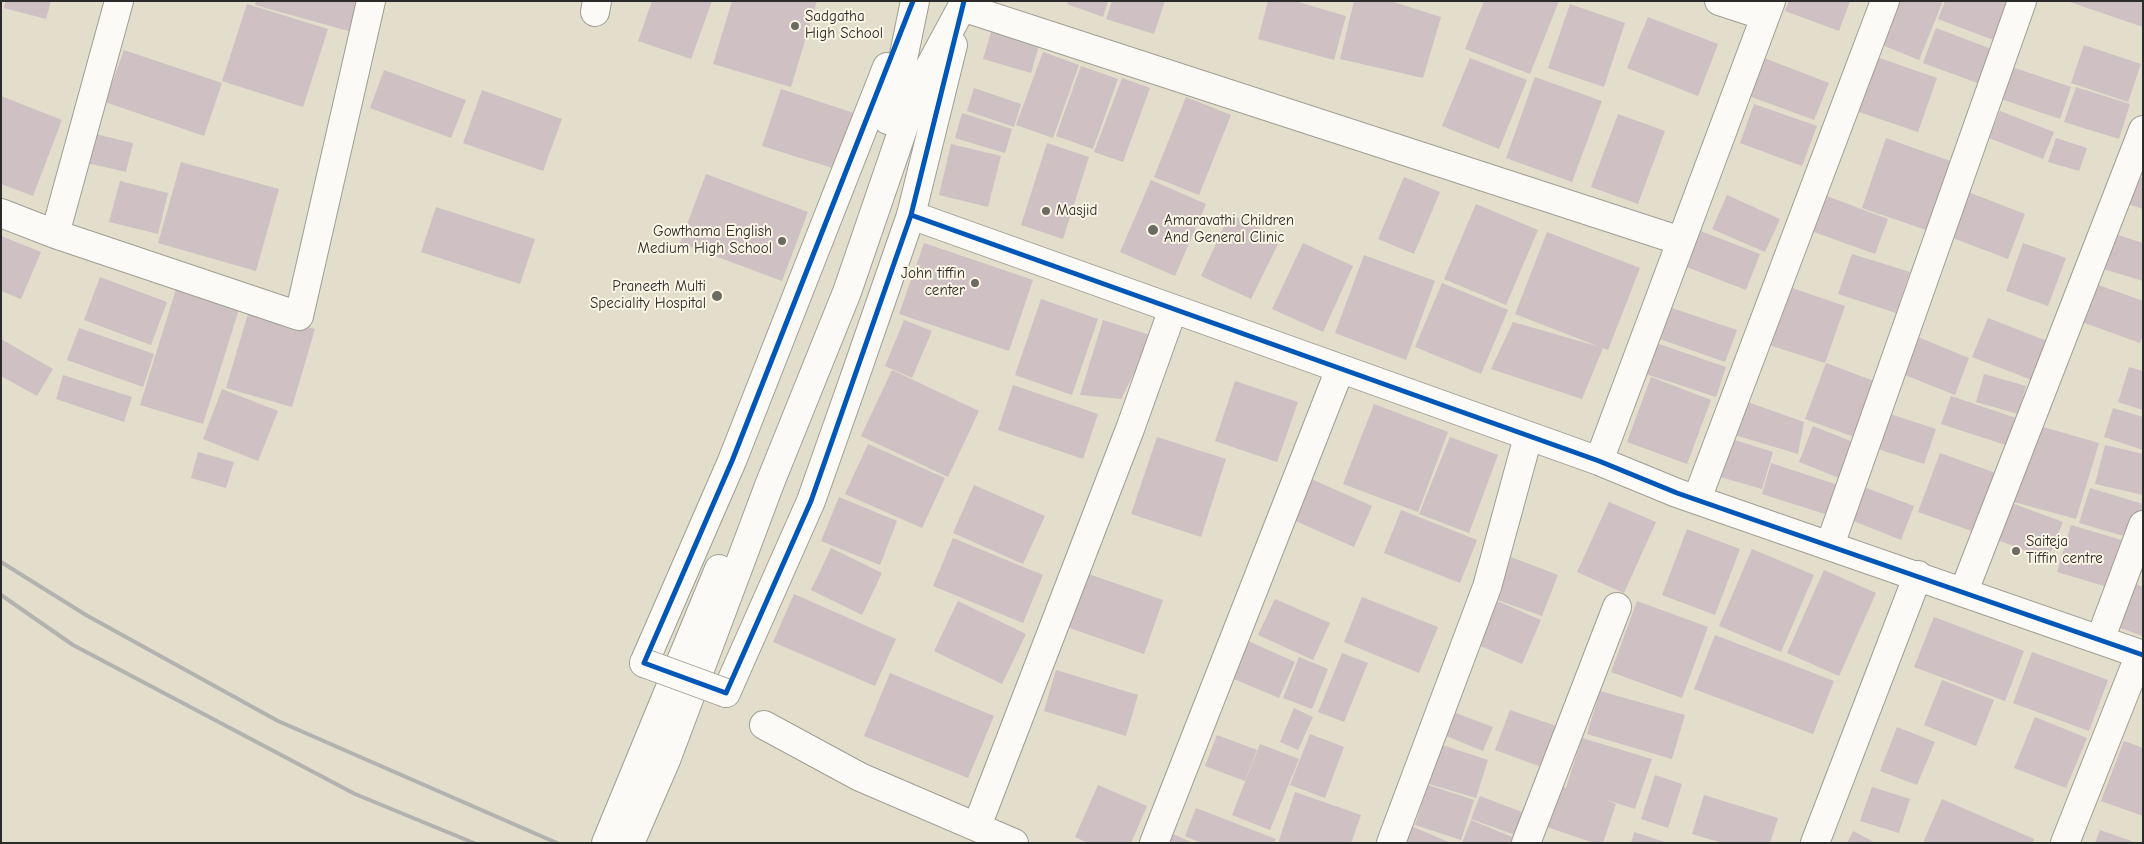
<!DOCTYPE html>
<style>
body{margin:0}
#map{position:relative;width:2144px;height:844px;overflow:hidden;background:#e2decb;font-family:"Comic Neue",sans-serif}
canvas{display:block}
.frame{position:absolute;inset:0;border:2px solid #2b2b2b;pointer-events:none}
</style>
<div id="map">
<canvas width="2144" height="844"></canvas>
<div class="frame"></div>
</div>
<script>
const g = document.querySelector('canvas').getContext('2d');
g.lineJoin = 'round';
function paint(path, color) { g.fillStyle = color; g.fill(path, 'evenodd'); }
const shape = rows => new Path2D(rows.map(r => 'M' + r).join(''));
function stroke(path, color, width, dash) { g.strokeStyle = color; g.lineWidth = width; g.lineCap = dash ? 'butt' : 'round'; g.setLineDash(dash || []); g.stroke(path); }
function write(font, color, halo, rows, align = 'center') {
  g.font = font + ' "Comic Neue",sans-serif'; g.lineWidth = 4; g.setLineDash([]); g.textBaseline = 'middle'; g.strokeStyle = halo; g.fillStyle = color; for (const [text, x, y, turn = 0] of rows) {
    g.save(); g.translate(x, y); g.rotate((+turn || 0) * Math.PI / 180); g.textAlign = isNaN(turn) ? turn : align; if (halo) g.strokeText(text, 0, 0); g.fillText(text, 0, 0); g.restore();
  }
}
paint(shape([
 [6,1,51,1,46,19,4,8],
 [256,1,361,1,352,32,255,5],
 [652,1,712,1,691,59,638,41],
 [732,1,817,1,791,87,713,64],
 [1068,1,1108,1,1103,17,1067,4],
 [1112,1,1165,1,1154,34,1106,19],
 [1268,1,1295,1,1346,16,1334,60,1258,39],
 [1354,1,1390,1,1441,17,1423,78,1340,59],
 [1484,1,1559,1,1530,74,1465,49],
 [1789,1,1850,1,1839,31,1785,11],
 [1899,1,1943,1,1919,60,1882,45],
 [1945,1,2012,1,1996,41,1938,19],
 [2143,1,2143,27,2070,2,2070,1],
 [247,4,328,29,303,107,222,81],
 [1570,4,1625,23,1604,87,1548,68],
 [1648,17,1718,44,1698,96,1627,68],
 [1936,28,1997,51,1983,85,1923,63],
 [991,32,1039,45,1031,73,983,59],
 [2084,45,2141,64,2128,102,2071,83],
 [124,50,222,83,204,136,105,102],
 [1043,52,1079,65,1053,138,1016,125],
 [1871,55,1937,78,1918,132,1853,110],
 [1470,58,1527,80,1499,149,1442,126],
 [1764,58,1829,83,1814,120,1749,96],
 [1081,66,1118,79,1093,149,1056,136],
 [2009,66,2071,87,2060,119,1998,98],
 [384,70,466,100,451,138,370,108],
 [1535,77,1602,101,1572,182,1506,158],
 [1122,78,1150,88,1123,162,1094,152],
 [2076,87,2130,104,2119,139,2064,122],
 [974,88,1021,104,1014,127,967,111],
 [781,89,857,114,839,170,762,146],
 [482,90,562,119,543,171,463,143],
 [1,96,62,120,33,196,1,184],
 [1186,97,1231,115,1199,195,1154,177],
 [1754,104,1817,126,1802,166,1740,143],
 [2000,111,2054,132,2043,159,1989,138],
 [962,113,1012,129,1005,153,955,138],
 [1618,114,1665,131,1638,204,1591,187],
 [95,134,133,143,126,172,87,163],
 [1886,138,1953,162,1929,231,1862,208],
 [2056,138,2087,148,2079,171,2048,162],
 [1047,143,1089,157,1063,239,1021,225],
 [951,144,1001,156,988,207,939,195],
 [181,162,279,189,256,271,158,243],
 [706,174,808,212,782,281,680,243],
 [2129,174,2143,178,2143,209,2121,202],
 [1404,177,1440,192,1414,254,1378,239],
 [1151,180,1206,204,1175,276,1120,252],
 [120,181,168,193,158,234,109,222],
 [1963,190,2025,214,2008,259,1945,235],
 [1727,195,1780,219,1765,252,1712,229],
 [1824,195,1888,219,1875,254,1811,231],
 [1476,204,1538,230,1506,305,1444,279],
 [436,207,535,239,520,284,421,252],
 [1230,214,1281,238,1251,299,1201,276],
 [1698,230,1760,254,1746,290,1684,266],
 [1547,232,1640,268,1608,350,1603,348,1582,399,1491,369,1513,322,1600,347,1515,314],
 [2112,233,2143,243,2143,281,2100,268],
 [1,236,41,252,21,299,1,291],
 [924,243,1033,280,1009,351,899,314],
 [1303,243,1353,266,1323,332,1272,309],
 [2023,243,2066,258,2048,306,2006,291],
 [1852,254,1910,272,1896,313,1838,294],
 [1364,255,1435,281,1406,360,1335,333],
 [100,277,167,302,151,345,84,320],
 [1442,283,1508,310,1481,374,1415,347],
 [2093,283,2143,301,2143,335,2140,343,2079,321],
 [177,286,240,306,203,424,140,405],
 [1786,286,1845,306,1825,363,1766,344],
 [1041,299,1098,319,1072,395,1015,375],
 [1666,306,1737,330,1725,362,1654,337],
 [249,310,315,329,292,407,226,388],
 [1988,318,2047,341,2032,380,1972,357],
 [904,320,932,331,912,378,885,366],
 [1103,320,1153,336,1121,399,1080,395],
 [79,328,154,354,143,387,67,360],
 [1913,335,1969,358,1955,395,1900,373],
 [1,339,53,369,37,396,1,376],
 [1653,342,1726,367,1716,397,1643,373],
 [1826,363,1874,381,1854,437,1805,419],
 [2129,367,2143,371,2143,410,2118,402],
 [892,370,979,411,948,477,861,436],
 [1984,374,2026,386,2018,414,1976,402],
 [63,375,132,397,124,422,56,399],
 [1651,377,1711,400,1687,464,1627,442],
 [1235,381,1298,402,1277,462,1215,441],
 [1013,385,1098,414,1083,459,998,430],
 [222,389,278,411,258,461,203,439],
 [1951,396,2022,420,2012,447,1941,424],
 [1739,399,1804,422,1798,454,1728,433],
 [1374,404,1448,432,1418,512,1343,484],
 [2113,408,2143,417,2143,450,2104,437],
 [1884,412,1936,429,1924,464,1872,447],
 [2036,425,2099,443,2076,519,2014,502],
 [1813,426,1853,442,1839,478,1799,462],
 [1157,437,1226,459,1201,537,1131,514],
 [1450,437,1498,455,1469,533,1419,514],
 [1725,437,1773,452,1762,489,1713,475],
 [868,444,945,478,922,528,845,494],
 [2105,445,2143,454,2143,495,2095,484],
 [198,452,234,462,226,488,191,478],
 [1940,453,2001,475,1980,534,1918,512],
 [1771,463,1844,487,1834,517,1762,494],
 [1307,477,1372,506,1354,547,1289,518],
 [974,485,1045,516,1023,564,953,533],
 [1864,487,1914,506,1901,540,1851,520],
 [2090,488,2143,504,2134,539,2079,523],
 [839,497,897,521,880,565,821,541],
 [2006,501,2063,522,2048,559,1992,538],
 [1609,502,1656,522,1624,593,1577,572],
 [1401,510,1477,540,1460,583,1384,553],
 [2071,525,2125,541,2111,588,2057,572],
 [1687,529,1740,549,1715,615,1662,595],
 [953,538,1043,575,1023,623,933,586],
 [831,548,882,573,862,615,811,590],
 [1752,549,1814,575,1781,652,1719,626],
 [1511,557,1558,575,1542,616,1495,599],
 [1824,570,1876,593,1839,676,1787,653],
 [1083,572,1163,600,1144,654,1064,626],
 [2136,584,2143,587,2143,636,2120,628],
 [794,594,896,639,875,686,773,642],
 [1362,597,1438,627,1419,673,1344,642],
 [1275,599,1330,623,1313,660,1258,635],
 [1495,600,1541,620,1522,664,1476,644],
 [958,601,1026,634,1002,684,934,651],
 [1637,601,1708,627,1682,698,1611,672],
 [1934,617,2024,651,2005,701,1914,667],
 [1715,635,1834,681,1813,734,1694,689],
 [1246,640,1295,662,1279,698,1229,677],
 [2032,652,2108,680,2089,731,2013,703],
 [1342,653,1368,663,1344,722,1318,712],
 [1299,657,1328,669,1312,709,1283,698],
 [1056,670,1138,695,1126,736,1044,711],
 [890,673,994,716,968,778,864,736],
 [1942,680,1994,700,1976,746,1924,725],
 [1600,691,1685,715,1672,759,1587,734],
 [1294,708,1313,717,1298,750,1280,742],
 [1448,710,1493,727,1483,751,1439,733],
 [1510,710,1562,728,1547,769,1495,750],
 [2035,717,2087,738,2066,788,2014,768],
 [1897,727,1935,742,1917,785,1880,771],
 [1310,734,1344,747,1325,798,1290,785],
 [1217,735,1257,750,1245,781,1205,766],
 [1582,738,1652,759,1635,809,1604,799,1616,804,1603,843,1594,843,1547,827,1560,786,1566,788],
 [2124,741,2143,748,2143,816,2101,801],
 [1260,744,1299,759,1270,830,1232,815],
 [1442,745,1488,760,1476,798,1429,784],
 [1655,775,1682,784,1668,828,1641,819],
 [1098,785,1147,806,1131,843,1088,843,1075,837],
 [1428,785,1474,800,1461,840,1415,825],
 [1872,787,1910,799,1899,833,1860,821],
 [1295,792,1361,815,1351,843,1278,843],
 [1704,795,1778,818,1770,843,1722,843,1692,834],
 [1480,796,1527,814,1518,836,1471,819],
 [1942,799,2034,839,2033,843,1923,843],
 [1196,808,1276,839,1274,843,1201,843,1185,836],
 [1471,820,1517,839,1515,843,1462,843],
 [1404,823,1451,843,1395,843],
 [2100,830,2134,842,2134,843,2095,843],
 [1853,831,1876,843,1847,843],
 [1634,832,1665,842,1665,843,1631,843],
 [1171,833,1193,843,1167,843]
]), '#cec0c3');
const minor = shape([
 [1719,1,1765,16],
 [962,7,1681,241],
 [595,12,597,1],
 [1,213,55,234,299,316,371,1],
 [911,215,1599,461,1677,493,2143,655],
 [55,234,119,1],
 [1599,461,1771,1],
 [1697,499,1885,1],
 [1830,545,2022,1],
 [1964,591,2143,130],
 [2100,640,2143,525],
 [764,725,860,777,1014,843],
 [977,826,1130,429,1173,309],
 [1154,843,1340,369],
 [1391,843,1487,587,1528,437],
 [1526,843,1617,607],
 [1815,843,1918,575],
 [2065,843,2140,654]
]);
const tertiary = shape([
 [888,120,896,93,915,1],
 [644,663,732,461,887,67],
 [726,693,811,501,853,382,911,215,953,45],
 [606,843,719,569],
 [630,843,666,760,770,483,847,292,915,94,962,7]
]);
stroke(minor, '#9f9e93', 30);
stroke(tertiary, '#9f9e93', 30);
stroke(minor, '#fbfaf7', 28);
stroke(tertiary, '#fbfaf7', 28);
stroke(shape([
 [1,562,86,615,278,721,557,843],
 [1,595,73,645,355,794,474,843]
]), '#b2b2af', 4);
const tertiaryBridge = shape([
 [644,663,726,693]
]);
stroke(tertiaryBridge, '#9f9e93', 30, []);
stroke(tertiaryBridge, '#fbfaf7', 28);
stroke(shape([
 [913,1,732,461,644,663,726,693,811,501,911,215,964,1],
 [911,215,1599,461,1677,493,2143,655]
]), '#0057b8', 5);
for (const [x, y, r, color] of [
 [795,26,5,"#6b6a63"],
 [1046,211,5,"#6b6a63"],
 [1153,230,6,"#6b6a63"],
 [782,241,5,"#6b6a63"],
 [975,283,5,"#6b6a63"],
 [717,296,6,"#6b6a63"],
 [2016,551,5,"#6b6a63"]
]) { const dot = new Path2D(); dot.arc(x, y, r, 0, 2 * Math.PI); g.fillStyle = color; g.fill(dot); stroke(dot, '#fcf5e5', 2); }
write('15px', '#2b2b2b', '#fcf5e5', [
 ["Sadgatha",805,17],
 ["High School",805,34],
 ["Masjid",1056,211],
 ["Amaravathi Children",1164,221],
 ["And General Clinic",1164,238],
 ["Gowthama English",772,232,"right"],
 ["Medium High School",772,249,"right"],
 ["John tiffin",965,274,"right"],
 ["center",965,291,"right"],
 ["Praneeth Multi",706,287,"right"],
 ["Speciality Hospital",706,304,"right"],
 ["Saiteja",2026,542],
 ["Tiffin centre",2026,559]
], 'left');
</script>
